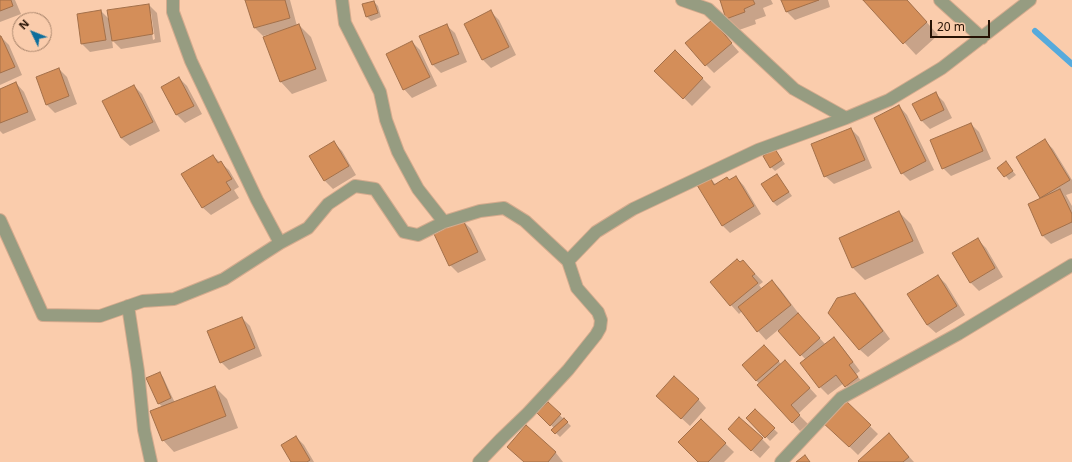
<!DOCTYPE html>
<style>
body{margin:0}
#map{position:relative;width:1072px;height:462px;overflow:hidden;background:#faccac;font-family:"Noto Sans",sans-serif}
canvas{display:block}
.north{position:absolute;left:12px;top:12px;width:40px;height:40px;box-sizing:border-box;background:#faccac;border:1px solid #a58269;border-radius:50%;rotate:313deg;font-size:11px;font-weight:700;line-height:16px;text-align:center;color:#261204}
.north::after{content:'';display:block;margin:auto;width:14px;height:18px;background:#0d6e9c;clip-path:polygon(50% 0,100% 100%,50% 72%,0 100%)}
.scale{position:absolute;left:930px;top:20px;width:60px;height:18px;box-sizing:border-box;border:2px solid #261204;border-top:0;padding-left:5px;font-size:12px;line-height:14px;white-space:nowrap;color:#261204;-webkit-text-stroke:3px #faccac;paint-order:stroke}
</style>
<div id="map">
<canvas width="1072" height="462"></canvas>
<div class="north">N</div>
<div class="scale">20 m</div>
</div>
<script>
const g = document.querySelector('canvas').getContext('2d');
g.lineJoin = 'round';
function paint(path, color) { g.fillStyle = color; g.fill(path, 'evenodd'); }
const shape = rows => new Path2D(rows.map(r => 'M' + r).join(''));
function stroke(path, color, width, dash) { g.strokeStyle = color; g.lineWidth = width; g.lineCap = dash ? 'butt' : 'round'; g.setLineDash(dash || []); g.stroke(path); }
paint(shape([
 [0,0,15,0,21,14,0,22],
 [246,0,290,0,297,26,299,25,311,37,327,81,292,94,281,82,264,38,270,36,270,34,263,36,255,28],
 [721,0,771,0,773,4,763,8,766,16,755,20,756,24,739,30,727,18],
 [782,0,828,0,830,7,795,20,787,12],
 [865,0,907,0,938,35,916,55],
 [374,2,378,6,381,17,371,21,367,17,363,5],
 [149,5,157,13,161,42,121,49,112,40,113,48,90,52,82,44,101,11,110,20],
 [149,13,151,13,155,39,153,40],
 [491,12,499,20,516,55,491,68,483,60,466,24],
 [446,25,455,33,467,62,441,73,433,65,421,36],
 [720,30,739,52,714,73,706,65],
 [0,37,1,37,9,45,22,75,0,85],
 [412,42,420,50,437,86,412,98,404,89,387,54],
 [675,51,711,87,692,106,656,70],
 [59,69,67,77,77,104,55,113,47,105],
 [179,78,187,86,202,114,185,123,177,115,162,87],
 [16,83,24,92,36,120,3,134,0,131,0,90],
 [134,86,142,94,160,131,130,146,121,138],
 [936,94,944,102,952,118,930,129,921,120],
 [899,106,907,115,934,170,910,181,902,173],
 [971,124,979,132,991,159,951,176,943,168],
 [851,129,859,137,872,168,834,184,825,176],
 [1045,141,1053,149,1072,180,1072,193,1066,195,1072,206,1072,234,1051,244,1043,236,1029,205,1042,199,1017,158],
 [334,143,342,151,356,175,333,189,325,181],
 [775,150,785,164,775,171,771,167],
 [213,156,229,170,239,187,234,190,239,198,211,215,202,207],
 [1006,163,1016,175,1009,180,999,168],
 [777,175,792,196,777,206,773,202],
 [736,177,744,186,761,214,730,233,722,225,710,178,716,185,730,181],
 [899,212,911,224,924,253,865,280,853,268,840,238],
 [463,221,471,229,486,260,458,273,450,265],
 [978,240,986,248,1003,277,979,291,971,283,954,254],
 [743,261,763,282,759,285,762,289,772,281,780,289,799,314,798,315,826,345,834,338,842,347,860,371,856,374,865,386,854,394,844,383,828,395,820,387,806,360,778,330,766,340,758,331,742,311,739,314,731,305,712,282],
 [938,276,946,284,965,315,936,333,927,325],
 [855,294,863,302,890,339,868,357,859,349],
 [242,318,250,326,262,356,229,370,221,362],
 [772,354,782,365,793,370,817,396,798,414,808,424,800,431,743,365],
 [159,373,163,377,175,403,215,387,227,399,238,428,174,452,163,440,163,407,158,403],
 [698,399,706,408,690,426,666,404],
 [843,400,878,434,858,455,823,421],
 [548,404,571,426,560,437,553,430,554,428,539,413],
 [755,411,778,433,770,441,748,418],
 [701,420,734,452,724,462,699,462],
 [526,427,556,453,563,462,525,462],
 [889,435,914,462,860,462],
 [296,437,304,445,314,462,293,462],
 [737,437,762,439,770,447,760,458]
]), '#0003');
stroke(shape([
 [1035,31,1072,64]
]), '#56aadc', 6);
const building = shape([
 [0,0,11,0,13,6,0,11,0,0],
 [245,0,285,0,290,18,254,28,245,0],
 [720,0,753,0,755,4,744,9,745,12,726,19,720,0],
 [781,0,819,0,786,12,781,0],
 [863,0,907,0,927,22,903,44,863,0],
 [374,1,378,13,366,17,362,4,374,1],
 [149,4,153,34,112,41,107,10,149,4],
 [101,10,106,40,81,44,77,14,101,10],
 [491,10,509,47,482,60,464,24,491,10],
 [712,20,732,43,705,66,685,43,712,20],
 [299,24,316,69,280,82,263,37,299,24],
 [447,24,459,54,432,65,419,36,447,24],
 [0,36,1,36,15,67,0,73,0,36],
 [412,41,430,77,403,90,386,54,412,41],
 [675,50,703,78,683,99,654,71,675,50],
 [59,68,69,96,46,105,36,77,59,68],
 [179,77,194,106,176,115,161,87,179,77],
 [16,82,28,112,0,123,0,89,16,82],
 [134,85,153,122,121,138,102,101,134,85],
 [936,92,944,110,921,121,912,104,936,92],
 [899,105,926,161,901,174,874,118,899,105],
 [971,123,983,151,942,169,930,140,971,123],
 [851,128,865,160,824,177,811,144,851,128],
 [1045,139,1070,180,1040,198,1016,157,1045,139],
 [334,141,349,166,324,181,309,156,334,141],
 [775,149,782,160,770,168,763,156,775,149],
 [213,155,218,163,221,161,232,179,226,182,231,190,202,208,181,174,213,155],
 [1006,161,1013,171,1004,177,997,168,1006,161],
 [777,174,789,192,773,202,761,184,777,174],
 [736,176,754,206,722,226,697,185,710,177,714,185,727,177,729,180,736,176],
 [1060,189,1072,214,1072,222,1042,236,1028,204,1060,189],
 [899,211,913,241,852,268,839,238,899,211],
 [463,220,478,252,449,266,434,234,463,220],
 [978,238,995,268,970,283,952,253,978,238],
 [737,259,740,262,743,260,755,274,752,276,758,283,730,306,710,282,737,259],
 [938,275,957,306,927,325,907,294,938,275],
 [772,280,791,305,757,332,738,307,772,280],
 [855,293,883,331,859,350,828,313,837,298,855,293],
 [798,313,820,338,800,356,778,331,798,313],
 [242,317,255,348,220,363,207,331,242,317],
 [834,337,853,362,849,365,858,377,845,387,836,375,819,388,800,363,834,337],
 [764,345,779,361,756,381,742,365,764,345],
 [785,360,810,388,791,405,800,415,792,423,757,385,785,360],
 [160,372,171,398,158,404,146,378,160,372],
 [674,376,699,399,681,419,656,396,674,376],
 [215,386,226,416,162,441,150,411,215,386],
 [843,398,871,425,849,447,821,421,843,398],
 [548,402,561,414,550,426,537,413,548,402],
 [755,409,775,428,765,438,746,418,755,409],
 [739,417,763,438,751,451,728,429,739,417],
 [564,418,568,422,555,434,551,430,564,418],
 [701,419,726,443,708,462,698,462,678,442,701,419],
 [526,425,556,452,548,462,524,462,507,447,526,425],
 [889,433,909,457,903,462,859,462,858,461,889,433],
 [296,436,310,460,307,462,291,462,281,445,296,436],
 [805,455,810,462,796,462,805,455]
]);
paint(building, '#d48e59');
stroke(building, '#a3704a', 1);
const minor = shape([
 [173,0,173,12,191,61,257,200,280,243],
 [342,0,345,23,380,92,386,120,398,152,418,189,444,222],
 [682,0,708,9,794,89,846,118],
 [940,0,982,38],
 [0,220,43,315,100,316,143,301,174,299,224,279,280,243,308,228,328,204,355,186,375,189,404,232,418,235,444,222,480,211,504,208,525,221,568,261,596,232,633,209,758,150,846,118,889,100,942,68,1030,0],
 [128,306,138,371,144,430,151,462],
 [479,462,501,439,528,413,568,370,596,335,600,328,601,320,598,312,577,288,568,261],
 [781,462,841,398,958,334,1072,265]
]);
stroke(minor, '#d4ab8e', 14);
stroke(minor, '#969c81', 12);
</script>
